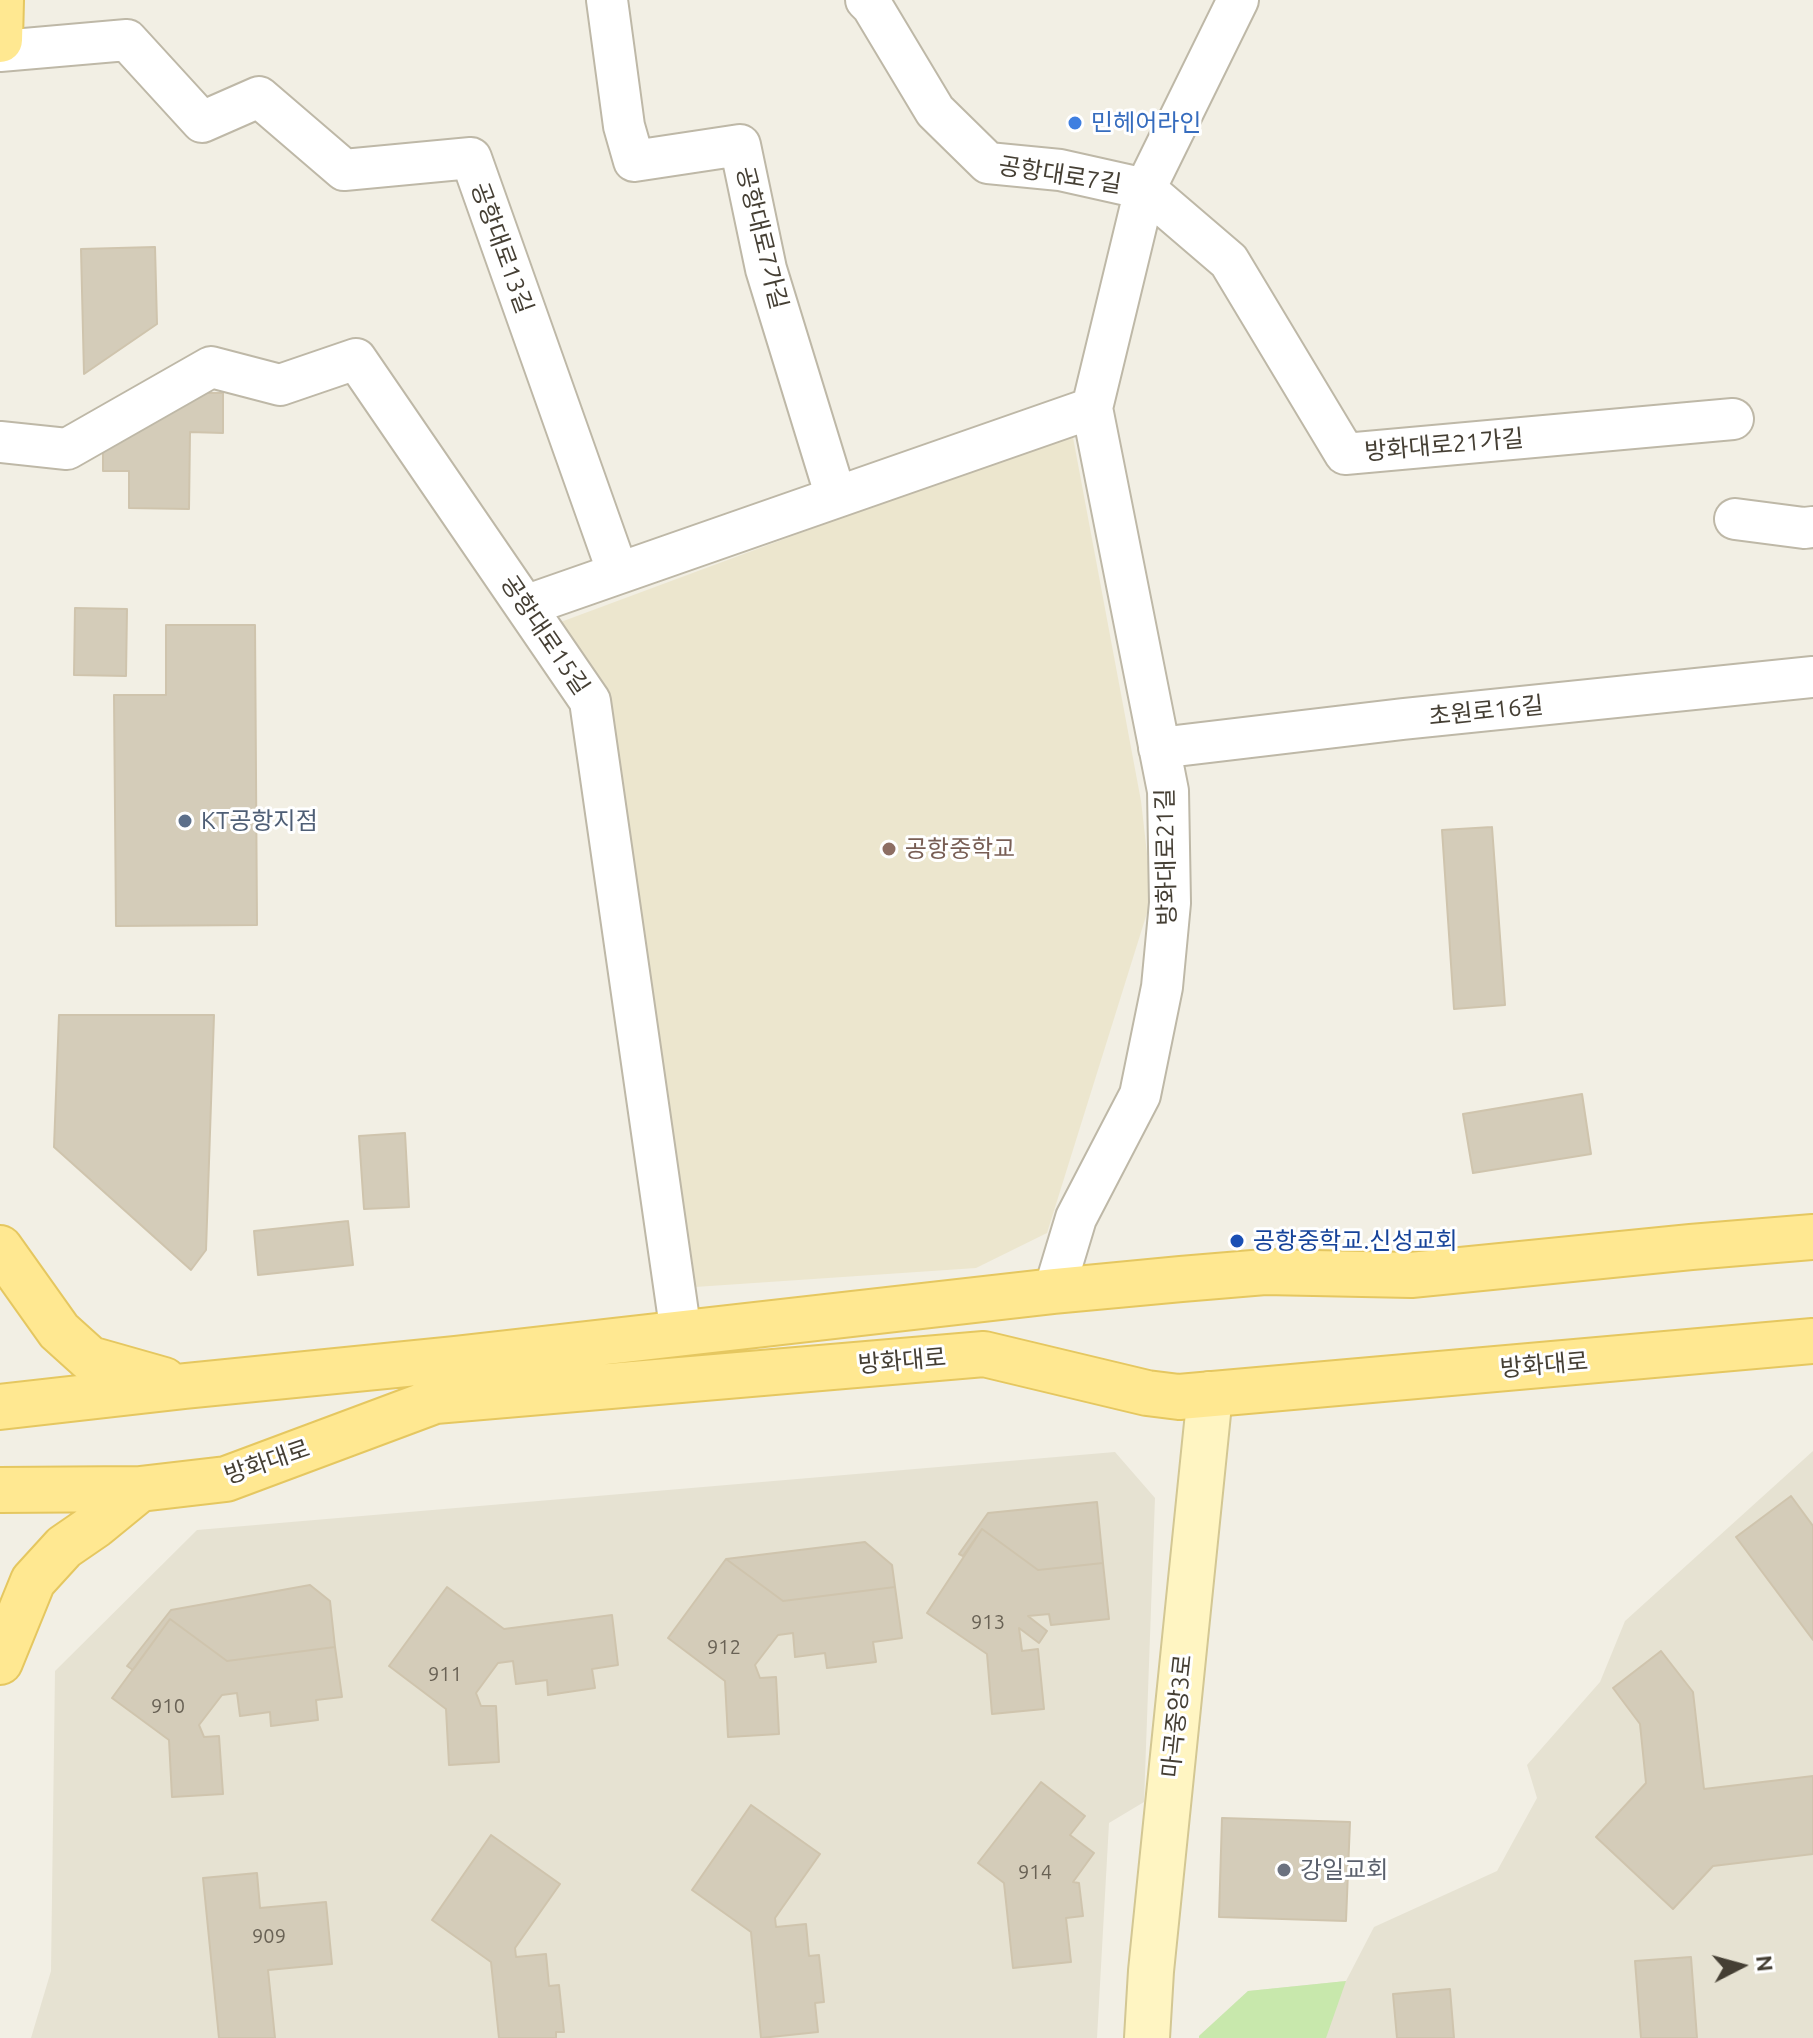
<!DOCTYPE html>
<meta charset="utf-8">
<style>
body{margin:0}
#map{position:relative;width:1813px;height:2038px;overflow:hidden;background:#f2efe4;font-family:Ubuntu,sans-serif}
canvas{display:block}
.north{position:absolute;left:1701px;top:1926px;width:80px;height:80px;-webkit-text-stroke:6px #fff;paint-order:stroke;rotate:84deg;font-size:22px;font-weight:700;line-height:32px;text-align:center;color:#453f34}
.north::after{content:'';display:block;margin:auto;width:28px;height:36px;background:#453f34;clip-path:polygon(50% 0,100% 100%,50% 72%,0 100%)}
</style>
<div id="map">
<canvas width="1813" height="2038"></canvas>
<div class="north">N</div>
</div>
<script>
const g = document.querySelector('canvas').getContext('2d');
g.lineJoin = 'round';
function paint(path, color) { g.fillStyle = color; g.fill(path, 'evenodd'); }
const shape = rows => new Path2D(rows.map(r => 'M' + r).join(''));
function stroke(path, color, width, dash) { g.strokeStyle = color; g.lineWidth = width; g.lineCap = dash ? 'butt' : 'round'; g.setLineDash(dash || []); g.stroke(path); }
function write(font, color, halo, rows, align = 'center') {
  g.font = font + ' Ubuntu,"Noto Sans KR",sans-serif'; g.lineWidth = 6; g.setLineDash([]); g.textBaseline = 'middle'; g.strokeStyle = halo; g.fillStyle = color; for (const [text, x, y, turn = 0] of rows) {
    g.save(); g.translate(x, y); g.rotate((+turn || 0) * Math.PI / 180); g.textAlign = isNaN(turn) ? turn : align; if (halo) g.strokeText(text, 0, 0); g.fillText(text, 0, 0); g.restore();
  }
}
paint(shape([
 [1813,1451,1813,2038,1199,2038,1199,2036,1248,1991,1346,1981,1374,1927,1497,1871,1537,1798,1527,1765,1600,1682,1625,1621],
 [1115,1452,1155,1498,1144,1802,1109,1823,1097,2038,31,2038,51,1971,55,1671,197,1530]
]), '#e6e2d2');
paint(shape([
 [1072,432,1141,801,1152,897,1047,1233,976,1268,695,1287,611,703,550,626]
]), '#ece6ce');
paint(shape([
 [1346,1981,1326,2038,1199,2038,1199,2036,1248,1991]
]), '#c8e8ac');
const building = shape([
 [155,247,157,324,84,374,81,249,155,247],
 [188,393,223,393,223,433,190,432,189,509,129,508,129,471,103,471,103,435,188,393],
 [75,608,127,609,126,676,74,675,75,608],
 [166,625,255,625,257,925,116,926,114,695,166,695,166,625],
 [1492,827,1505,1005,1454,1009,1442,830,1492,827],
 [59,1015,214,1015,206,1250,191,1270,54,1147,59,1015],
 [1582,1094,1591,1154,1473,1173,1463,1114,1582,1094],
 [405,1133,409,1207,364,1209,359,1136,405,1133],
 [348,1221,353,1265,258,1275,254,1231,348,1221],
 [1791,1496,1813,1526,1813,1640,1736,1537,1791,1496],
 [1097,1502,1103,1563,1038,1570,982,1529,963,1556,959,1554,988,1513,1097,1502],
 [982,1529,1038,1570,1103,1563,1109,1619,1051,1625,1049,1614,1028,1616,1047,1631,1039,1643,1019,1628,1022,1651,1038,1649,1044,1709,992,1714,987,1654,927,1613,982,1529],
 [865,1542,892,1565,895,1587,783,1601,726,1559,865,1542],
 [726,1559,783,1601,895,1587,902,1638,873,1642,876,1662,827,1668,825,1653,795,1657,793,1633,778,1635,755,1665,760,1678,776,1677,779,1734,728,1737,725,1681,668,1638,726,1559],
 [310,1585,330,1601,335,1647,227,1661,170,1619,133,1670,127,1666,171,1610,310,1585],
 [447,1587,504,1629,612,1615,618,1665,592,1669,595,1688,548,1695,547,1680,516,1684,513,1661,498,1663,476,1693,481,1706,496,1706,499,1762,449,1765,446,1709,389,1666,447,1587],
 [170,1619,227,1661,335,1647,342,1697,316,1700,318,1720,271,1726,270,1712,240,1716,237,1693,222,1695,199,1725,204,1737,219,1736,223,1794,172,1797,169,1740,112,1698,170,1619],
 [1661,1651,1693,1692,1704,1789,1813,1776,1813,1854,1713,1866,1673,1909,1596,1837,1646,1783,1640,1724,1613,1688,1661,1651],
 [1041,1782,1085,1816,1070,1835,1094,1853,1073,1882,1079,1883,1083,1916,1066,1918,1071,1962,1013,1968,1004,1883,978,1863,1041,1782],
 [751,1805,820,1854,775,1918,776,1927,806,1924,809,1956,819,1955,824,2002,815,2003,818,2032,761,2038,751,1932,692,1890,751,1805],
 [1222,1818,1350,1822,1346,1921,1219,1917,1222,1818],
 [491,1835,560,1884,515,1948,516,1957,546,1954,549,1986,559,1985,564,2032,556,2032,556,2038,499,2038,491,1962,432,1920,491,1835],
 [257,1873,260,1908,326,1902,332,1964,268,1970,275,2038,219,2038,203,1878,257,1873],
 [1691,1957,1697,2038,1641,2038,1635,1961,1691,1957],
 [1450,1989,1454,2038,1397,2038,1393,1994,1450,1989]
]);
paint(building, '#d4ccb9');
stroke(building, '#cfc4ad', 2);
const street = shape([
 [607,0,624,126,634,161,740,145,766,269,836,497],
 [866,0,872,6,935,111,988,163,1060,170,1145,189,1229,261,1345,454,1733,419],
 [0,51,127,40,202,122,259,97,344,170,471,158,618,573],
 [0,442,67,449,211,367,280,385,356,359,590,701,681,1334],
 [1735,519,1804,528,1813,527],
 [525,606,1092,408],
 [1159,748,1403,719,1813,677],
 [1054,1291,1076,1218,1140,1095,1162,987,1170,903,1168,791,1092,408,1145,189,1238,0]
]);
const secondary = shape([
 [1147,2038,1151,1971,1210,1394]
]);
const primary = shape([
 [0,40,1,0],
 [0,1248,59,1331,90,1359,164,1380],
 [0,1407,185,1386,456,1359,1054,1291,1181,1279,1265,1272,1411,1275,1691,1247,1813,1237],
 [0,1490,140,1489,226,1479,435,1401,984,1354,1147,1393,1179,1397,1813,1341],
 [0,1662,33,1581,64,1547,96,1525,140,1489]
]);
stroke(street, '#beb8a7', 44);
stroke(secondary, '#d3c793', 48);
stroke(primary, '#e5c760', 48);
stroke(street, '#fff', 40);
stroke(secondary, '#fff5c2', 44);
stroke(primary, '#ffe891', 44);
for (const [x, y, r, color] of [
 [1075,123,8,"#3f7fe0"],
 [185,821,8,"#5c6f8a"],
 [889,849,8,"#8d6e63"],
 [1237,1241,8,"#1a4fb4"],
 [1284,1870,8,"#6b7280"]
]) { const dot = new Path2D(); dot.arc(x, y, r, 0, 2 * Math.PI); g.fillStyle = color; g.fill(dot); stroke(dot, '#fff', 3); }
write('20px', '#696255', null, [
 ["913",988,1622],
 ["912",724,1647],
 ["911",445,1674],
 ["910",168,1706],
 ["914",1035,1872],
 ["909",269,1936]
]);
write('24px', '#366cbe', '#fff', [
 ["민헤어라인",1091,123]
], 'left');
write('24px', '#453f34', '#fff', [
 ["공항대로7길",1060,175,9],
 ["공항대로7가길",762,238,76],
 ["공항대로13길",502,248,70],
 ["방화대로21가길",1444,445,-5],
 ["공항대로15길",545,635,56],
 ["초원로16길",1486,711,-6],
 ["방화대로21길",1166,857,-91],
 ["방화대로",902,1361,-5],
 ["방화대로",1544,1365,-5],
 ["방화대로",267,1462,-19],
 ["마곡중앙3로",1177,1716,-84]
]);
write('24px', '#4e5e75', '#fff', [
 ["KT공항지점",201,821]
], 'left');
write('24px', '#785e54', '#fff', [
 ["공항중학교",905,849]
], 'left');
write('24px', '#164399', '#fff', [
 ["공항중학교.신성교회",1253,1241]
], 'left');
write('24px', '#5b616d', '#fff', [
 ["강일교회",1300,1870]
], 'left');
</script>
